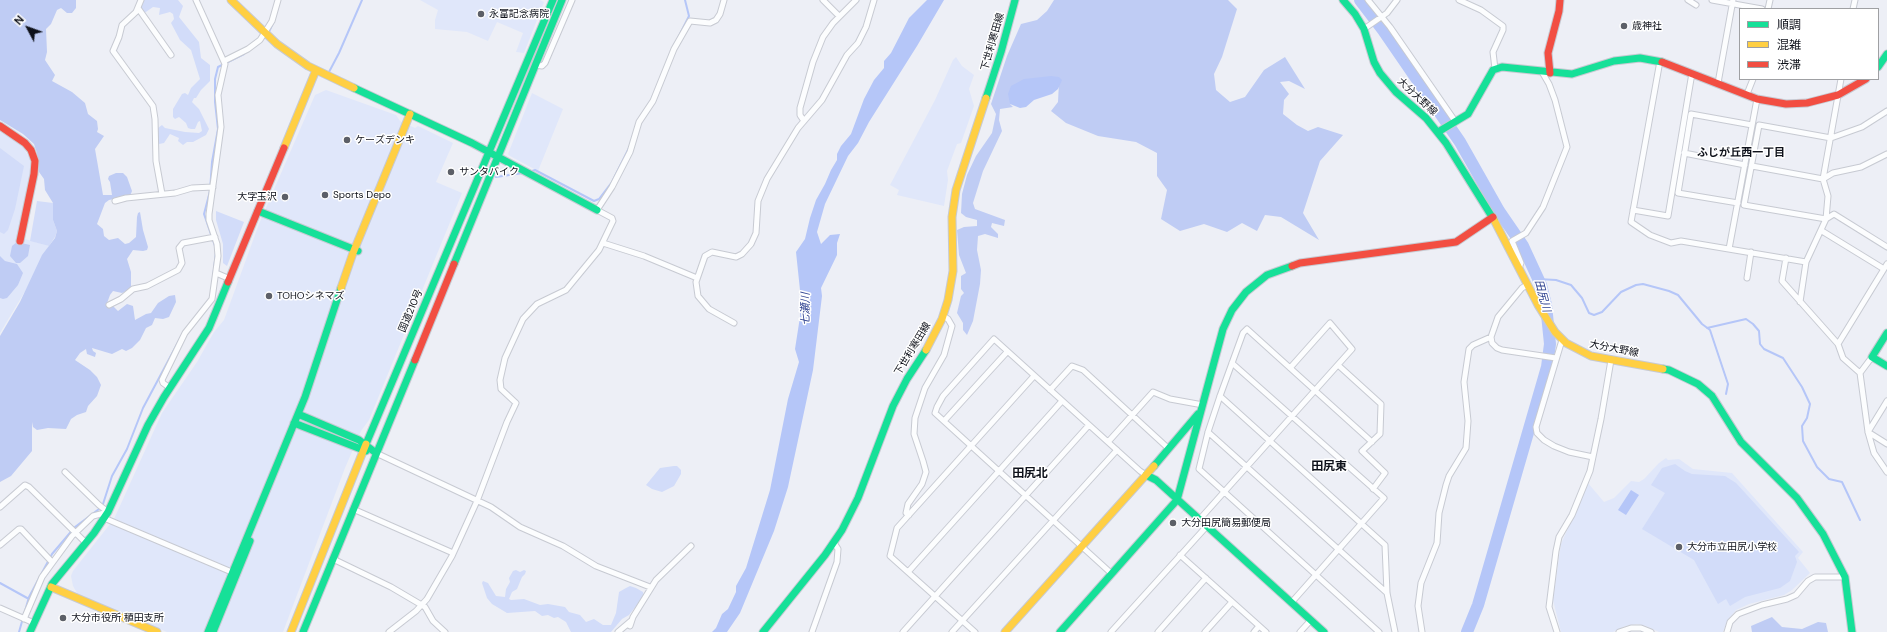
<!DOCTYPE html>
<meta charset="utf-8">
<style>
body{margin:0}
#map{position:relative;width:1887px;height:632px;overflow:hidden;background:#edeff6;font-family:"DM Sans","Noto Sans JP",sans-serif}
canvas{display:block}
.legend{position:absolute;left:1739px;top:8px;width:140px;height:72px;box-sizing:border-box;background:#fff;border:1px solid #9fa0a3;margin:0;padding:5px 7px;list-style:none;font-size:12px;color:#0e111a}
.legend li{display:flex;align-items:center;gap:8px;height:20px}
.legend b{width:20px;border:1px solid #9fa0a3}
.north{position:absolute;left:8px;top:8px;width:40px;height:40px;-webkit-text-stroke:3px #fff;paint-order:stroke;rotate:311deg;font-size:11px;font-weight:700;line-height:16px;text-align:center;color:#0e111a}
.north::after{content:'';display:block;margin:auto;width:14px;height:18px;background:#0e111a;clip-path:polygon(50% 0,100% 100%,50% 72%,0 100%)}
</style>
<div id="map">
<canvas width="1887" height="632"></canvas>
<ul class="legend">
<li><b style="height:5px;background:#16e098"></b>順調</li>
<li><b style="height:5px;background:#ffcf43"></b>混雑</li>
<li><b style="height:5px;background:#f24e42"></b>渋滞</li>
</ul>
<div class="north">N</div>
</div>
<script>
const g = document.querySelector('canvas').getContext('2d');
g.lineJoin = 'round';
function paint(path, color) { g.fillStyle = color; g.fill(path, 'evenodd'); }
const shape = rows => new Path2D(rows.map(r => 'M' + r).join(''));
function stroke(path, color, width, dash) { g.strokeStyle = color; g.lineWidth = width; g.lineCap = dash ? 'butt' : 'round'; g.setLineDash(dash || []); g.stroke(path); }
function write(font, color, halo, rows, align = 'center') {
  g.font = font + ' "DM Sans","Noto Sans JP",sans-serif'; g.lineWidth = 3; g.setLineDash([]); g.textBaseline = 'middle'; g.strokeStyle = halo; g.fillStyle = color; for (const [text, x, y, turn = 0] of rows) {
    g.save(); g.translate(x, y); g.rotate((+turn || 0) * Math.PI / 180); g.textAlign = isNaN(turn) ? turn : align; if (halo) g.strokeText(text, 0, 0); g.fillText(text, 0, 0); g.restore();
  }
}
paint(shape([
 [420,0,540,0,544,2,524,53,516,52,523,33,497,22,488,41,467,32,435,29,435,20,438,10],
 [956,57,962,66,974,75,969,89,974,106,961,143,957,144,947,171,948,180,944,206,897,195,899,190,890,185,935,100,953,60],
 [326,90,396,115,400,121,415,128,418,126,453,143,436,182,462,193,369,420,361,431,345,468,283,632,167,632,77,593,73,586,71,576,73,571,114,519,162,413,197,362,214,332,224,320,259,224,315,95],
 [532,93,563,109,538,171,510,156,508,154],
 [0,132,21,144,30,159,30,176,18,237,49,246,39,268,0,333],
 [1666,458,1668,460,1679,459,1693,469,1732,473,1803,552,1798,558,1810,573,1792,590,1784,595,1749,604,1736,610,1727,621,1723,632,1659,632,1646,626,1637,624,1625,626,1613,632,1561,632,1553,600,1561,544,1588,483,1604,502,1614,498,1631,481,1639,482,1644,479,1659,463]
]), '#e0e7fa');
paint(shape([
 [144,0,178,0,183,6,179,17,199,42,201,58,210,65,210,81,201,90,196,98,194,98,192,102,199,109,209,129,206,135,193,142,187,142,183,145,178,141,179,138,170,134,164,143,159,144,157,137,158,128,162,125,165,128,185,132,199,133,202,131,200,121,198,122,195,129,191,129,188,128,186,123,179,117,175,119,173,117,173,109,182,94,185,93,188,95,191,88,200,79,191,50,180,40,171,23,174,19,173,14,170,12,159,15,160,8,153,7,143,14,140,11],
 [0,148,24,166,15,209,8,230,4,234,0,232],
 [37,201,53,203,53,220,57,231,55,237,49,246,30,241],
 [216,211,244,222,227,266,223,263,223,244,216,220],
 [1675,464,1685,471,1692,474,1725,476,1736,483,1799,552,1795,556,1797,562,1790,581,1780,588,1745,597,1730,606,1726,599,1718,604,1694,560,1642,529,1665,493,1651,485,1662,468],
 [674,466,677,466,681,470,681,474,674,486,662,492,652,489,646,485,660,468],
 [516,570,520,572,524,570,526,571,525,574,522,577,517,589,512,592,509,599,511,600,524,599,540,605,548,604,565,607,569,612,580,615,586,622,594,619,603,625,611,625,616,613,619,592,626,588,630,586,636,588,643,592,644,596,629,615,622,619,611,632,571,632,566,622,558,617,554,618,548,615,542,616,535,611,507,613,492,604,487,598,482,583,483,581,488,583,496,596,505,597,506,589,510,582,509,578,513,571]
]), '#d2dcf9');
paint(shape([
 [0,0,76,0,76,8,72,13,67,13,61,8,57,10,51,24,46,29,47,52,45,60,55,75,52,81,72,92,85,103,88,114,97,121,98,129,97,132,104,136,95,149,103,195,112,195,110,182,108,179,109,176,116,173,123,173,127,177,132,191,130,196,109,200,105,203,97,224,103,229,104,236,109,240,118,238,125,244,129,243,136,237,137,217,138,213,140,212,143,230,148,247,147,250,143,251,133,250,127,259,131,272,131,289,122,293,113,291,110,295,106,306,109,308,113,306,118,311,127,304,133,306,135,320,146,314,151,313,158,303,169,296,175,295,176,302,169,317,163,319,155,318,152,325,146,328,140,340,132,348,126,351,122,349,112,354,92,348,93,351,96,353,95,357,87,354,86,349,80,353,75,360,90,370,97,377,101,385,97,396,88,406,86,412,77,415,71,419,66,429,48,428,37,430,33,427,32,422,32,451,11,476,0,482,0,336,20,302,42,255,55,238,57,231,53,220,53,203,45,190,44,179,39,172,37,153,34,144,23,134,0,120],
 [1054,0,1228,0,1237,9,1222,57,1214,74,1216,90,1230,102,1245,97,1264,70,1285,57,1305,89,1289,81,1280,82,1289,94,1284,100,1283,114,1297,125,1308,131,1318,127,1343,135,1320,161,1303,213,1319,240,1281,217,1265,215,1257,231,1242,223,1227,232,1204,224,1180,231,1161,219,1167,190,1157,176,1157,153,1136,142,1098,136,1066,123,1051,111,1058,102,1059,82,1010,104,1013,107,1000,109,999,120,1002,131,983,171,973,203,975,209,1005,220,1004,226,992,223,991,227,998,234,998,238,985,234,978,236,977,250,981,270,980,284,973,321,967,335,963,330,963,323,957,313,961,296,964,293,961,289,961,276,966,273,959,255,957,230,964,227,977,226,977,220,966,217,961,213,962,194,967,175,976,156,992,133,996,114,991,104,1007,56,1021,24,1037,20,1047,11],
 [17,242,30,245,28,256,20,263,16,263,10,256,12,246],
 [0,256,5,261,17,264,23,273,18,285,7,298,3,299,0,298],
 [1772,617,1782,627,1802,629,1818,622,1826,623,1828,632,1752,632,1751,626]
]), '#bfccf4');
paint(shape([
 [927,0,944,0,917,46,869,122,858,143,848,156,825,204,817,232,821,244,830,235,840,234,837,243,837,255,821,288,822,296,813,370,788,487,774,531,740,613,727,632,712,632,716,628,722,614,728,609,736,592,736,586,746,568,770,490,788,399,799,362,795,349,800,317,800,290,796,252,805,239,810,218,816,200,825,184,831,170,837,160,837,154,841,146,851,134,864,99,874,80,884,68,884,61,891,53,909,18],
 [1051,76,1059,77,1062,80,1058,89,1052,94,1034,100,1026,107,1020,108,1010,104,1008,94,1011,86,1024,79],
 [1631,490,1639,495,1626,515,1618,510]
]), '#b5c6f8');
stroke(shape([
 [678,38,689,16,685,0],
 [254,47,268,34,273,23],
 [329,72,339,53,362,0],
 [529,172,535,170,594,201,599,199,612,182,630,146],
 [496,177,523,173],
 [215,246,204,214,210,191,212,162,218,129,215,102,215,79,218,67,244,54],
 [1538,279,1556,280,1571,285,1582,298,1589,313,1594,315,1602,312,1621,292,1636,285,1643,284,1669,291,1678,295,1702,324,1710,330,1728,384,1726,394],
 [212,286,216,252],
 [1707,328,1746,319,1753,324,1759,331,1760,344,1764,349,1783,358,1802,387,1810,404,1807,418,1802,426,1803,441,1817,467,1829,479,1842,482,1860,520],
 [0,583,29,599],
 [19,632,29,597,52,554,75,527,99,509,103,504,112,476,127,449,143,408,183,333]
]), '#b5c6f8', 2);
stroke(shape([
 [1360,0,1383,30,1460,142,1499,211,1523,246,1541,285,1546,305,1550,344,1547,367,1478,605,1467,632]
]), '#b5c6f8', 12);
const street = shape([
 [141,0,136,12,122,25,119,37,113,51,153,106,155,119,156,161,162,194],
 [823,0,839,16],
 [1368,0,1390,27,1455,121],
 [1459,0,1481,10,1503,26,1503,30,1493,52,1495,69],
 [1688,0,1696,5],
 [1712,0,1762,9],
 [138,8,171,55],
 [1768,9,1770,0],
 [1853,9,1855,0],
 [1364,29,1387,13,1397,0],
 [224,61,248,49,260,40,272,21,278,0],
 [1660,61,1631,222,1650,235,1671,243,1681,241,1806,262],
 [535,65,542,66,545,63,572,0],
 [1718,83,1733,0],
 [1747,94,1753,79],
 [1887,111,1862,127,1831,138,1759,125,1744,205,1826,219,1834,214,1887,247],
 [804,121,800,115,800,108,813,62,823,37,833,23,856,0],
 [1684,153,1745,165],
 [1752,166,1823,179,1833,173,1861,167,1887,154],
 [115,201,126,198,175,193,192,188,213,187],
 [1738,203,1678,193,1691,114,1752,125],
 [1633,210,1668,216,1692,73],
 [1822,231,1884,269],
 [603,243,644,256,697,278],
 [1729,249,1757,99],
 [1786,258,1782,281,1838,344,1843,358,1860,373],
 [1519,268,1521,263,1512,241,1526,233,1543,207,1567,147,1555,100,1549,84,1542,72],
 [216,273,230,279],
 [1747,278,1751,252],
 [1527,285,1522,288,1498,317,1491,337,1492,343,1497,348,1502,350,1556,358],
 [1800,302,1806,262,1826,219,1828,196,1823,179,1841,79],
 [109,305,121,299,133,289,147,286,178,270,182,263,179,248,183,243,215,237],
 [734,323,709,309,698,296,696,282,705,256,712,252,736,257,742,254,751,244,756,233,758,201,767,179,798,128,822,100,847,55,858,43,866,27,874,0],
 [1562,340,1536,427,1537,433,1544,440,1554,446,1569,452,1593,457],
 [1838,344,1887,264],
 [1872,357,1860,373,1868,432,1874,453,1887,472],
 [1232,363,1384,498,1291,603],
 [1338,365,1381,404,1380,434,1362,451,1385,473,1373,489],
 [170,388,163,383,162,380,185,333,212,299,218,256,217,244,209,220,209,214,221,127,218,95,225,64,196,0],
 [1050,390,1072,366,1083,370,1169,449],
 [1220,396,1385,545,1387,593,1395,632],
 [1887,401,1868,432,1887,444],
 [944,421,1007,352],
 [1208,432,1387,593],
 [1108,442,1153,392,1170,399,1203,405],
 [1372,442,1247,329,1243,333,1220,396,1208,432,1199,469,1379,632],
 [376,453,491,507,520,527,563,546,596,566,650,587],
 [65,472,99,505,108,512],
 [0,507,25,485,29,487,86,543],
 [353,509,453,553],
 [909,515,906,513,908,504,922,484,926,472,923,461,914,434,915,418,925,388,944,355,952,326,948,319,943,316],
 [104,518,234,573],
 [1199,520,1352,349,1330,323,1290,368],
 [0,545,19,529,21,529,52,562],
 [1180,555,1266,632],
 [333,559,391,587,425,607,433,621,445,632],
 [908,572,1062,401],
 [1112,574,935,413,937,407,943,396,994,339,1140,471,1146,475],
 [0,608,34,623],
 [24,619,42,577,72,536,93,516,108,512],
 [630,626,633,617,656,580,691,546],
 [389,632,416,611,427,599,452,556,477,501,507,422,516,403,501,389,500,380,505,358,523,319,537,304,566,290,599,250,613,221,612,218,597,210,612,187,630,152,639,122,653,101,674,49,690,21,710,23,716,20,720,14,724,0],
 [618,632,631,621],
 [812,632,837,562,838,549,834,543],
 [903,632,1089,425],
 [952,632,1117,450],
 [975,632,890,556,897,528,1034,376],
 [1111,632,1207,526],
 [1158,632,1206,578],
 [1205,632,1232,602],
 [1254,632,1259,626],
 [1300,632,1311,620],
 [1422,632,1418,606,1421,583,1437,543,1439,513,1446,485,1449,476,1466,448,1468,421,1464,382,1469,349,1473,345,1491,337],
 [1557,632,1549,607,1556,551,1559,537,1572,515,1590,471,1601,419,1611,360],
 [1619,632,1631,628,1641,628,1651,632],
 [1727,632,1730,622,1738,614,1762,605,1787,599,1796,595,1808,581,1815,577,1845,577]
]);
const fast = shape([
 [1343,0,1355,14,1364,29,1374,62,1380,73,1396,92,1426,118,1446,143,1494,220],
 [1878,67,1887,54],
 [354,88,472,143,597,210],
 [986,98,1001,52,1015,0],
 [1438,132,1468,114,1493,70,1502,67,1572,74,1614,61,1640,58,1662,62],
 [258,211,358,251],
 [454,264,562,0],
 [1887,333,1872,357,1887,366],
 [1663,369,1669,370,1698,384,1712,396,1741,442,1797,498,1823,534,1845,577,1852,632],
 [298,414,359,440,376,453],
 [294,423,366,451],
 [366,444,553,0],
 [1154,466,1198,414],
 [1146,475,1156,480,1324,632],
 [30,632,52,584,94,533,108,512,148,425,164,397,209,328,228,282],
 [208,632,305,397,341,288],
 [213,632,250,541],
 [303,632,415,360],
 [763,632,825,555,842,530,858,498,893,406,907,379,926,350],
 [1060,632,1177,500,1223,329,1232,310,1246,292,1267,275,1292,266]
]);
const slow = shape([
 [231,0,277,44,308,66,354,88],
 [284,148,316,70],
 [1494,220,1538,305,1555,332,1566,343,1591,356,1663,369],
 [341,288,353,253,410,114],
 [926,350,942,319,948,300,953,271,952,217,956,190,986,98],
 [51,587,157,632],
 [291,632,366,444],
 [1005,632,1154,466]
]);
const jam = shape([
 [1662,62,1757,99,1786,104,1807,103,1838,95,1866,79],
 [1550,73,1548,53,1559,11,1560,0],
 [0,126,25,143,31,150,35,161,34,174,20,241],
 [1292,266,1300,263,1456,242,1493,217],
 [228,282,284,148],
 [415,360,454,264]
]);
stroke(street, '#c7cad2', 7);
stroke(fast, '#c7cad2', 9);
stroke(slow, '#c7cad2', 9);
stroke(jam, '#c7cad2', 9);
stroke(street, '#fcfdfe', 5);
stroke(fast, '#16e098', 7);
stroke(slow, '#ffcf43', 7);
stroke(jam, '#f24e42', 7);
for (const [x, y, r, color] of [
 [481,14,4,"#5c5f67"],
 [1624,26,4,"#5c5f67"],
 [347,140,4,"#5c5f67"],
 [451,172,4,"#5c5f67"],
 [325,195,4,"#5c5f67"],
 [285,197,4,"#5c5f67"],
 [269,296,4,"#5c5f67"],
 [1173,523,4,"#5c5f67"],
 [1679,547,4,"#5c5f67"],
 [63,618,4,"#5c5f67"]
]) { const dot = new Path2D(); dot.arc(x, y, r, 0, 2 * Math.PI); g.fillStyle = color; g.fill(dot); stroke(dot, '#fff', 1.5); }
write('10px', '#0e111a', '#fff', [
 ["永富記念病院",489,14],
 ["歳神社",1632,26],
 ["ケーズデンキ",355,140],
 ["サンタバイク",459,172],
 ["Sports Depo",333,195],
 ["大字玉沢",277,197,"right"],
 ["TOHOシネマズ",277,296],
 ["大分田尻簡易郵便局",1181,523],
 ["大分市立田尻小学校",1687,547],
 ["大分市役所 稙田支所",71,618]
], 'left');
write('10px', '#0e111a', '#fff', [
 ["下世利寒田線",993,42,-74],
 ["大分大野線",1417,97,43],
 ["国道210号",411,311,-67],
 ["下世利寒田線",913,349,-59],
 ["大分大野線",1614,349,11]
]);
write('bold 11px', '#0e111a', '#fff', [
 ["ふじが丘西一丁目",1741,153]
]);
write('italic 11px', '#2f4290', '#fff', [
 ["田尻川",1542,296,75],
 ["七瀬川",806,309,-90]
]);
write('bold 12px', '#0e111a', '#fff', [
 ["田尻東",1329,467],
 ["田尻北",1030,474]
]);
</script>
